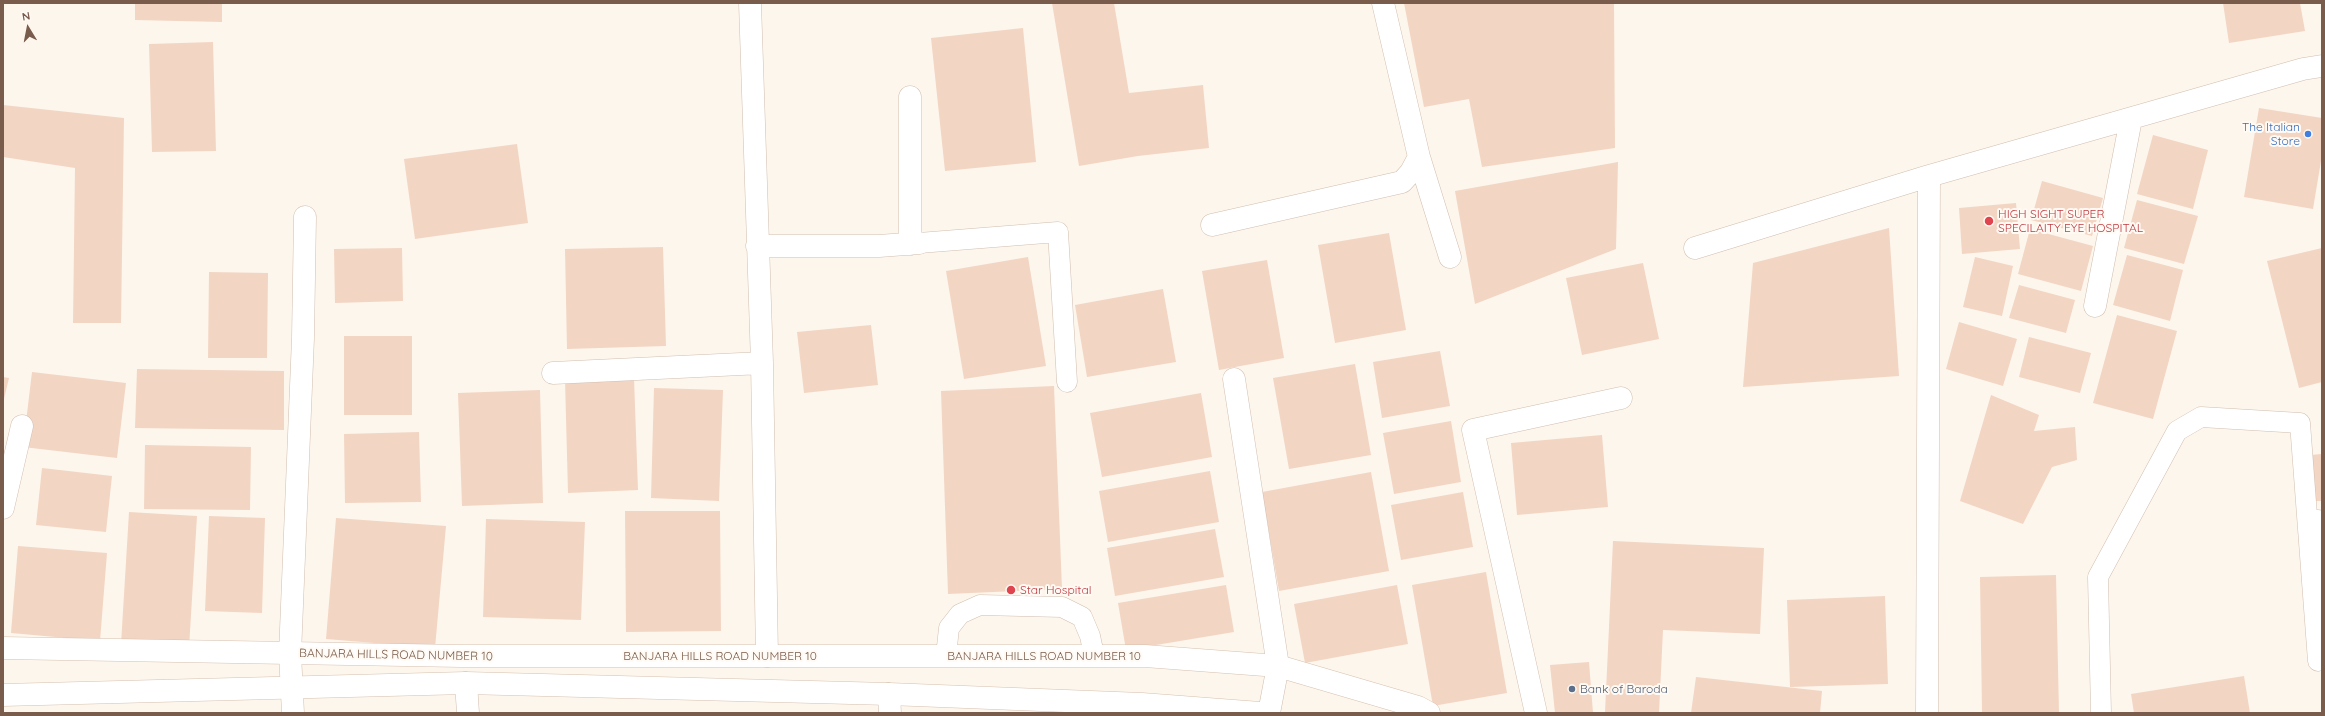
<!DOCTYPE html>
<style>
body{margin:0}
#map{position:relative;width:2325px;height:716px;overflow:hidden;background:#fdf6ec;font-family:Quicksand,sans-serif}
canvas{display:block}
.frame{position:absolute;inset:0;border:4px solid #7a5c4d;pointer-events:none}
.north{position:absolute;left:8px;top:8px;width:40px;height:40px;-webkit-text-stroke:3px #fffaf3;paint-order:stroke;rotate:350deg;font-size:11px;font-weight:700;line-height:16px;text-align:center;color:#7a5c4d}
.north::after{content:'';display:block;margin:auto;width:14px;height:18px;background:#7a5c4d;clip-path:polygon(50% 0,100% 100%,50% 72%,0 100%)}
</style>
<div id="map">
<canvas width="2325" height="716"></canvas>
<div class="frame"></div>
<div class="north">N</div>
</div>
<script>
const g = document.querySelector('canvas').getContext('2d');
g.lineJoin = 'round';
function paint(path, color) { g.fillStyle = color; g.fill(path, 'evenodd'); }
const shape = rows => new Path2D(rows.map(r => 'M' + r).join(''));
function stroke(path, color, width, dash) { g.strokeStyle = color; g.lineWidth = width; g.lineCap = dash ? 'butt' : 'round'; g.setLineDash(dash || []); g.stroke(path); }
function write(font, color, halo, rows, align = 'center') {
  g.font = font + ' Quicksand,sans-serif'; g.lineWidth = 4; g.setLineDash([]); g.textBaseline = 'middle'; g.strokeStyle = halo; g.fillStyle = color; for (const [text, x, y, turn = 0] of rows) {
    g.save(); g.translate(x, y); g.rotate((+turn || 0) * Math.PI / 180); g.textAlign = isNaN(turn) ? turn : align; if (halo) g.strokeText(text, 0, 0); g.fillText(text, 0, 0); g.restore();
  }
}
paint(shape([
 [135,3,222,3,222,22,135,20],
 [1052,3,1114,3,1129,93,1203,85,1209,148,1138,156,1079,166],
 [1404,3,1614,3,1615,148,1482,167,1469,99,1424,107],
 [2223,3,2300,3,2305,31,2229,43],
 [1023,28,1036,162,945,171,931,38],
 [213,42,216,151,152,152,149,44],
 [3,105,124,118,121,323,73,323,75,168,3,157],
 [2259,108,2322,118,2322,155,2313,209,2244,197],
 [2153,135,2208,150,2193,209,2137,194],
 [517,144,528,223,415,239,404,159],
 [1618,162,1616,249,1475,304,1455,191],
 [2042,181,2103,198,2092,236,2031,220],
 [2137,200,2198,216,2184,264,2124,248],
 [2016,203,2020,249,1962,254,1959,208],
 [1889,228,1899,376,1743,387,1753,263],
 [2030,229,2093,246,2081,291,2018,274],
 [1389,233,1406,330,1335,343,1318,245],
 [663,247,666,346,567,349,565,249],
 [402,248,403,301,335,303,334,249],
 [2322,248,2322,382,2299,388,2267,261],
 [2127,255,2183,270,2170,321,2113,305],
 [1028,257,1046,366,964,379,946,271],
 [1975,257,2013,266,2002,316,1963,307],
 [1267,260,1284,358,1219,370,1202,271],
 [1643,263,1659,339,1582,355,1566,278],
 [209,272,268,273,267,358,208,358],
 [2019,285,2075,300,2066,333,2009,318],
 [1163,289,1176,362,1087,377,1075,305],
 [2117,315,2177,331,2153,419,2093,403],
 [1959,322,2017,339,2003,386,1946,369],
 [871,325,878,385,804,393,797,332],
 [344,336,412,336,412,415,344,415],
 [2029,337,2091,353,2080,393,2019,377],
 [1440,351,1450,406,1382,418,1373,362],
 [1355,364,1371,455,1289,469,1273,378],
 [137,369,284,371,284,430,135,428],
 [32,372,126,383,117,458,23,447],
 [3,377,9,378,4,399,3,398],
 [634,378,638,490,568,493,565,380],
 [1054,386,1062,589,948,594,941,391],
 [654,388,723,390,719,501,651,498],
 [540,390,543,503,462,506,458,393],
 [1201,393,1212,457,1102,477,1090,413],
 [1991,395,2039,415,2034,431,2075,427,2077,460,2052,467,2023,524,1960,501],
 [1451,421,1461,482,1394,494,1383,433],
 [419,432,421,502,345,503,344,434],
 [1602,435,1608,507,1517,515,1511,443],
 [145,445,251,447,250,510,144,509],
 [2322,454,2322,501,2316,501,2310,455],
 [42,468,112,476,106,532,36,525],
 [1210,471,1219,522,1108,542,1099,491],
 [1371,472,1389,571,1279,591,1262,492],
 [1463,492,1473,547,1401,560,1391,505],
 [625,511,720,511,721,631,626,632],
 [129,512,197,516,189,648,121,644],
 [209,516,265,518,262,613,205,611],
 [336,518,446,526,435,648,326,639],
 [486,519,585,522,581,620,483,617],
 [1215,529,1224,577,1115,596,1107,548],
 [1613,541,1764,548,1760,634,1663,630,1659,713,1605,713],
 [18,546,107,553,100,641,11,633],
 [1486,572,1507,693,1433,706,1412,585],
 [2056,575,2059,713,1982,713,1980,577],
 [1226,585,1234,632,1126,650,1118,603],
 [1397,585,1408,644,1305,663,1294,604],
 [1885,596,1888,684,1790,687,1787,600],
 [1589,662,1593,713,1555,713,1550,665],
 [2244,676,2250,713,2134,713,2131,694],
 [1696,677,1822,691,1820,713,1691,713]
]), '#f3d5c3');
const service = shape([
 [919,243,1058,232,1067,382],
 [946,656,949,628,960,614,980,605,1062,607,1082,617,1090,636,1094,655],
 [2101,713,2098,577,2177,431,2201,417,2300,423,2318,661]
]);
const minor = shape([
 [750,3,762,363,767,656],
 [1383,3,1419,157,1450,257],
 [910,97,910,244],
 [1212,225,1402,182,1411,172,1419,157],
 [757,246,879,246,919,243],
 [1695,248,1929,176],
 [2095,306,2131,119],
 [553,373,762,363],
 [1234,379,1278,666,1269,713],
 [3,508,22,426],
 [2318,521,2322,557],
 [466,683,468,713],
 [889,694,890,713],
 [293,713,290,654,303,338,305,217],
 [1536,713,1473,430,1621,398],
 [1927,713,1929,176,2303,69,2322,66]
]);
const secondary = shape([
 [3,648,461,656,1145,656,1278,666,1418,707,1429,713],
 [3,695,466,683,889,694,1142,704,1260,713]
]);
stroke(service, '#d1beb0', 21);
stroke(minor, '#d1beb0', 23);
stroke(secondary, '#d6c0b0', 23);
stroke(service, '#fff', 20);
stroke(minor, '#fff', 22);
stroke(secondary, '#fff', 22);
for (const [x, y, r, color] of [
 [2308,134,4,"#3f7fe0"],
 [1989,221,5,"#e0444e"],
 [1011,590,5,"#e0444e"],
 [1572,689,4,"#5c6f8a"]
]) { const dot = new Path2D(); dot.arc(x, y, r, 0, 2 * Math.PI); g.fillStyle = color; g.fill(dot); stroke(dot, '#fffaf3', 1.5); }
write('12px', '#366cbe', '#fffaf3', [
 ["The Italian",2300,127],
 ["Store",2300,141]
], 'right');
write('12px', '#be3a42', '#fffaf3', [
 ["HIGH SIGHT SUPER",1998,214],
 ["SPECILAITY EYE HOSPITAL",1998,228],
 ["Star Hospital",1020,590]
], 'left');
write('12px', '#7a5c4d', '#fffaf3', [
 ["BANJARA HILLS ROAD NUMBER 10",396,655,1],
 ["BANJARA HILLS ROAD NUMBER 10",720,656],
 ["BANJARA HILLS ROAD NUMBER 10",1044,656]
]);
write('12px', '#4e5e75', '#fffaf3', [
 ["Bank of Baroda",1580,689]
], 'left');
</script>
